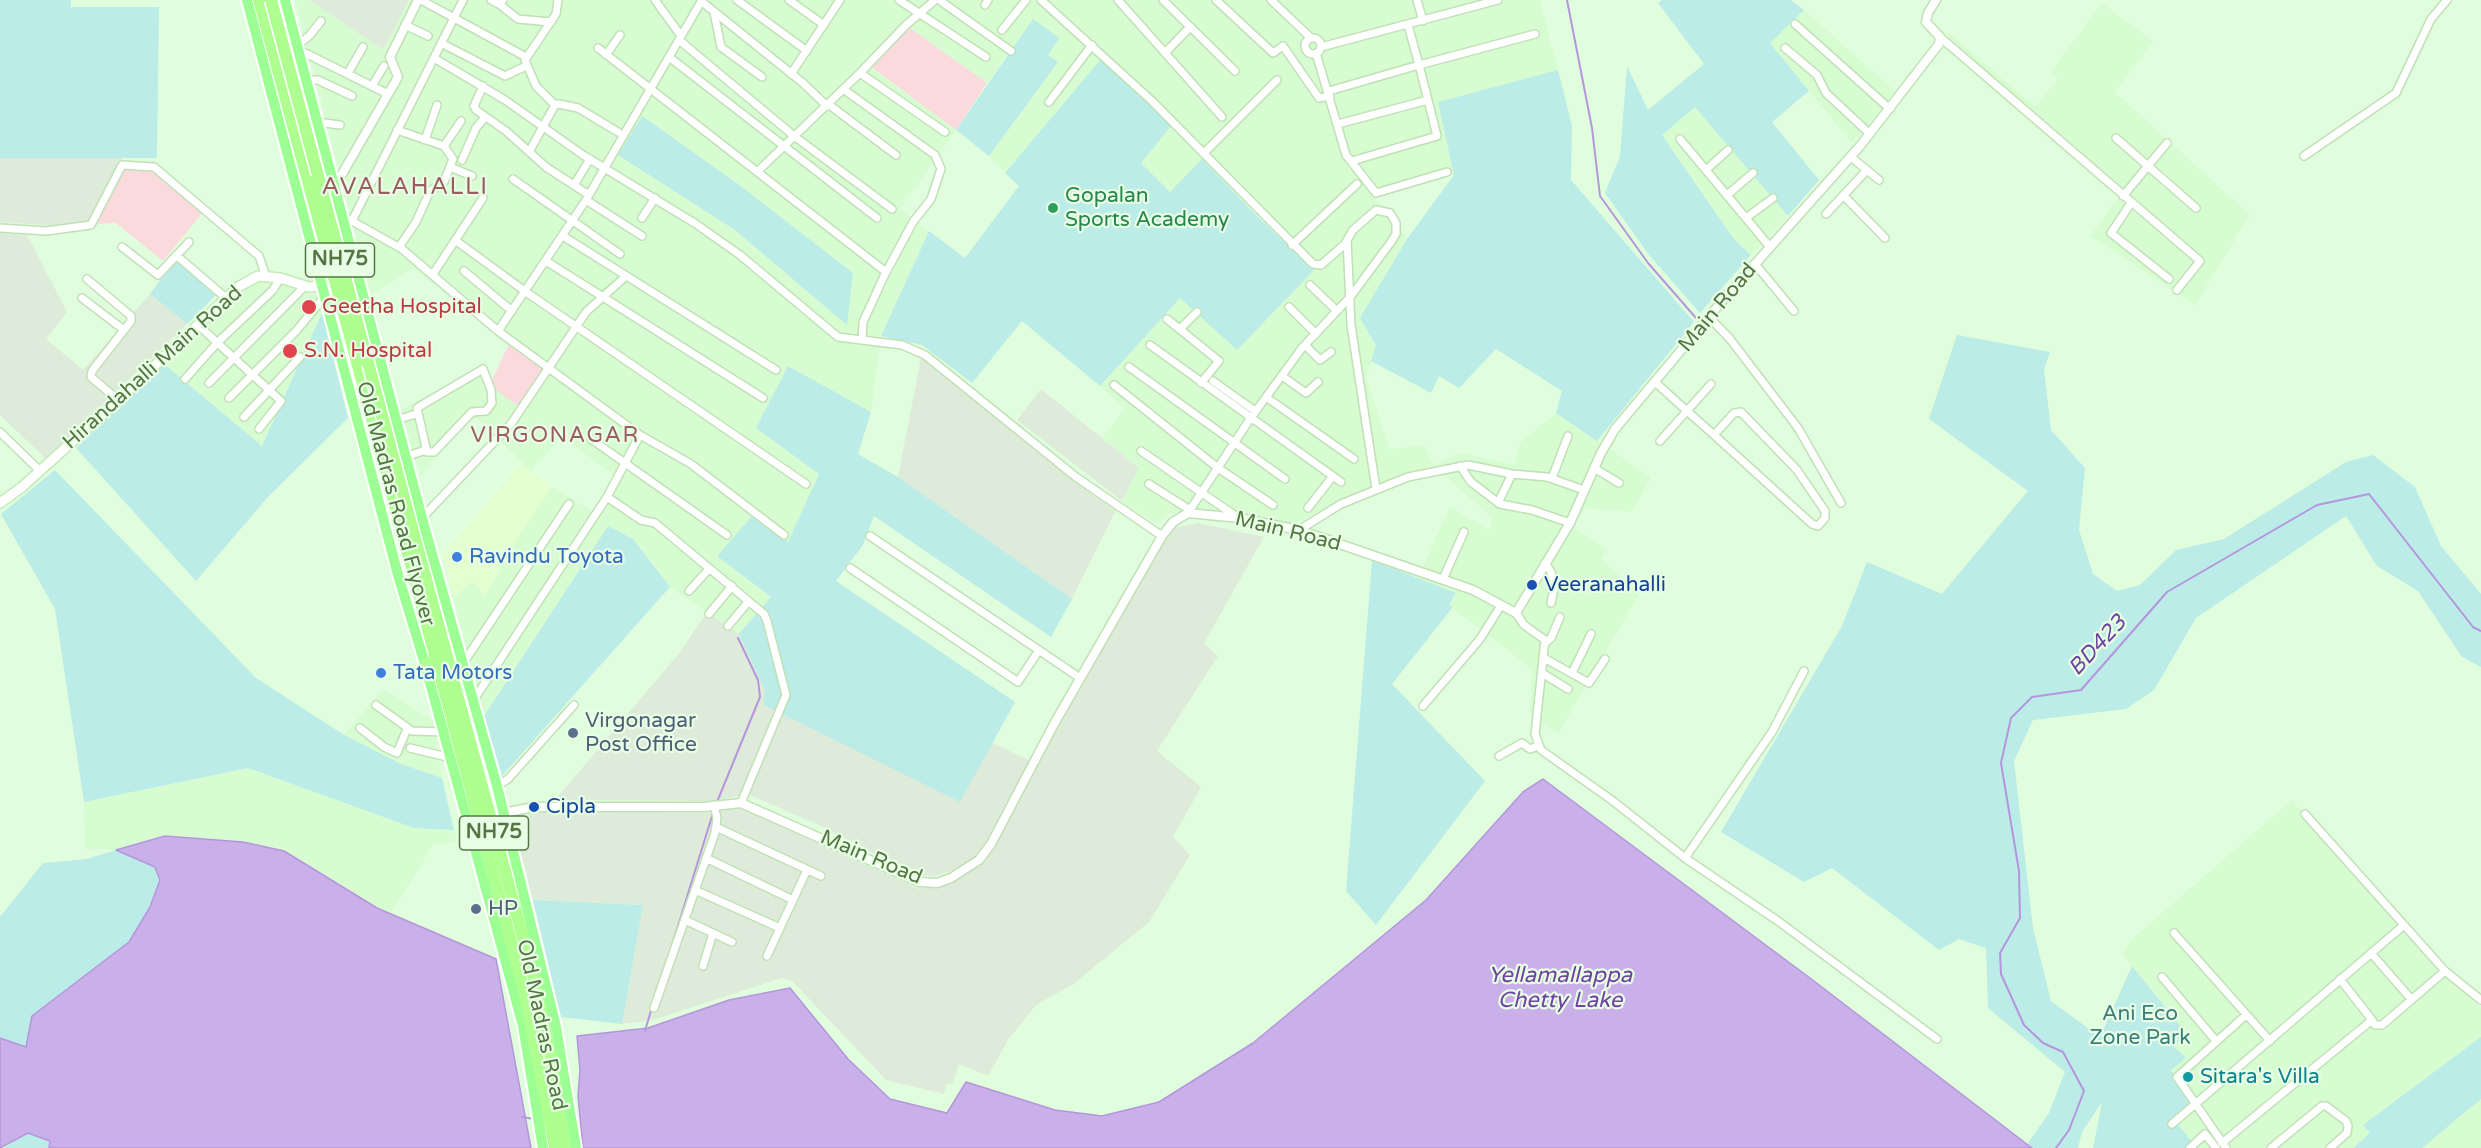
<!DOCTYPE html>
<style>
body{margin:0}
canvas{display:block;background:#e0fedd}
</style>
<canvas width="2481" height="1148"></canvas>
<script>
const g = document.querySelector('canvas').getContext('2d');
g.lineJoin = 'round';
function paint(path, color) { g.fillStyle = color; g.fill(path, 'evenodd'); }
const shape = rows => new Path2D(rows.map(r => 'M' + r).join(''));
function stroke(path, color, width, dash) { g.strokeStyle = color; g.lineWidth = width; g.lineCap = dash ? 'butt' : 'round'; g.setLineDash(dash || []); g.stroke(path); }
function write(font, color, halo, rows, align = 'center') {
  g.font = font + ' "Varela Round",sans-serif'; g.lineWidth = 4.5; g.setLineDash([]); g.textBaseline = 'middle'; g.strokeStyle = halo; g.fillStyle = color; for (const [text, x, y, turn = 0] of rows) {
    g.save(); g.translate(x, y); g.rotate((+turn || 0) * Math.PI / 180); g.textAlign = isNaN(turn) ? turn : align; if (halo) g.strokeText(text, 0, 0); g.fillText(text, 0, 0); g.restore();
  }
}
paint(shape([
 [295,0,309,0,383,50,409,0,1540,0,1558,70,1439,102,1454,175,1374,198,1407,239,1360,318,1376,346,1366,377,1389,449,1424,446,1433,465,1460,453,1514,465,1520,443,1556,413,1651,477,1632,512,1585,508,1573,527,1606,549,1601,560,1640,593,1558,734,1530,713,1532,669,1449,605,1456,593,1418,578,1450,507,1489,530,1493,518,1433,465,1367,488,1296,523,1199,509,1168,514,1156,524,1122,501,1139,468,1102,438,1125,409,1100,386,1180,297,1314,270,1203,160,1170,192,1141,163,1171,125,1101,59,1005,173,989,156,1057,63,1048,55,1033,20,987,83,910,28,870,67,956,130,900,209,929,231,881,336,871,412,788,367,756,428,819,473,788,543,718,556,771,598,739,634,670,587,633,539,608,526,484,716,454,598,472,581,485,596,519,536,552,487,593,512,615,475,561,437,531,471,479,420,469,417,421,476,400,410,485,365,497,391,545,370,413,268,371,295],
 [2102,3,2153,41,2115,92,2250,215,2195,305,2090,236,2118,198,1942,46,1949,33,2035,107,2058,79,2050,73],
 [1804,10,1895,91,1852,143,1769,43],
 [1695,106,1788,216,1751,255,1733,238,1662,135],
 [260,278,317,294,322,313,262,447,164,364,238,290],
 [383,689,433,721,442,778,401,764,344,735],
 [248,768,414,828,454,830,457,842,434,844,391,913,166,836,116,850,85,849,84,802],
 [2292,800,2449,978,2481,1008,2481,1037,2363,1125,2370,1133,2353,1148,2186,1148,2192,1143,2100,1037,2132,966,2123,953,2131,940],
 [2481,1099,2481,1148,2422,1148]
]), '#d7fcd1');
paint(shape([
 [521,464,552,487,519,536,485,597,472,581,454,598,443,555]
]), '#e3ffd0');
paint(shape([
 [309,0,409,0,383,50],
 [0,158,123,158,90,221,53,226,0,222],
 [0,233,27,235,67,312,46,339,83,370,150,294,187,324,46,459,0,415],
 [921,358,1117,508,1072,599,898,477],
 [1041,389,1139,468,1122,501,1017,420],
 [1199,523,1264,537,1204,643,1218,656,1157,751,1201,787,1173,837,1190,855,1149,922,1072,985,1036,1005,1008,1040,988,1076,959,1064,953,1083,946,1085,944,1094,886,1080,792,981,782,978,650,1021,622,1024,643,905,533,900,512,819,539,812,712,813,739,807,919,889,938,886,966,874,995,846,1048,742,1171,528],
 [771,598,806,625,995,744,1030,761,988,844,963,868,934,876,917,875,825,828,748,794,713,801,555,800,680,652,707,612,739,634]
]), '#deebda');
paint(shape([
 [910,28,987,83,956,130,870,66],
 [125,168,154,172,203,212,163,261,116,223,96,224],
 [509,344,546,370,520,407,497,391,492,380]
]), '#fadadc');
paint(shape([
 [0,0,71,0,71,7,159,7,157,158,0,158],
 [1662,0,1791,0,1804,10,1770,43,1809,91,1772,122,1819,180,1788,216,1695,107,1662,135,1733,238,1751,255,1700,313,1649,255,1605,193,1620,156,1627,66,1648,110,1704,64,1658,3],
 [1033,19,1059,38,1048,55,1058,62,989,156,956,130],
 [1101,59,1171,126,1141,163,1170,192,1202,159,1259,218,1314,270,1237,350,1180,298,1100,386,1022,321,972,383,922,345,881,336,929,231,965,258,1019,186,1005,173],
 [1558,70,1572,126,1571,180,1694,322,1597,441,1556,413,1562,391,1496,349,1459,388,1439,376,1431,393,1371,361,1376,346,1360,318,1407,239,1454,175,1438,102],
 [642,116,738,184,853,273,847,325,735,230,618,155],
 [176,259,217,294,187,324,150,294],
 [322,313,348,418,268,497,196,581,76,448,164,364,262,446],
 [1957,335,2050,352,2044,369,2051,430,2085,468,2079,530,2093,574,2117,591,2140,585,2176,550,2224,539,2346,462,2373,455,2415,487,2441,546,2481,594,2481,667,2462,657,2418,591,2377,566,2346,516,2196,618,2154,690,2126,709,2033,720,2014,761,2033,928,2051,1001,2100,1037,2132,966,2186,1033,2174,1047,2186,1058,2171,1070,2192,1104,2173,1118,2192,1142,2186,1148,2093,1148,2102,1102,2082,1132,2078,1148,2032,1148,2028,1143,2049,1113,2065,1072,1988,1008,1986,948,1959,939,1939,950,1832,868,1804,882,1721,832,1842,626,1867,562,1942,594,2028,491,1929,419],
 [788,366,871,412,858,454,898,477,1072,599,1051,637,874,516,863,545,836,581,1015,702,960,802,764,705,765,690,739,634,771,597,717,556,753,515,788,542,819,474,756,428],
 [55,470,256,678,344,735,401,764,442,778,454,830,414,828,248,768,84,802,55,609,1,514],
 [608,526,633,539,670,587,502,776,484,716],
 [1372,560,1456,593,1449,605,1453,607,1392,684,1485,781,1376,925,1346,891],
 [116,850,155,867,160,880,149,907,129,942,32,1016,26,1047,0,1038,0,917,43,863,87,859],
 [533,900,643,905,622,1024,561,1017],
 [2481,1037,2481,1099,2422,1148,2353,1148,2370,1133,2363,1125],
 [28,1133,50,1141,49,1148,3,1148]
]), '#bbece7');
const water = shape([
 [1543,779,1814,981,2032,1148,583,1148,578,1096,580,1070,577,1036,648,1028,729,1000,790,988,848,1059,890,1099,947,1113,966,1082,1055,1110,1102,1116,1159,1102,1253,1043,1426,900,1523,792,1543,779],
 [165,836,243,842,284,851,377,908,496,959,531,1148,49,1148,50,1141,28,1133,0,1148,0,1038,26,1047,32,1016,129,942,150,907,160,880,155,867,116,850,165,836]
]);
paint(water, '#c9b0e9');
stroke(water, '#b596dc', 1.5);
stroke(shape([
 [1567,0,1592,128,1600,196,1648,263,1696,318],
 [717,802,760,697,758,680,738,638],
 [664,971,713,813],
 [645,1031,652,1007],
 [522,1117,534,1119],
 [2056,1148,2069,1130,2084,1091,2063,1052,2043,1043,2024,1025,2001,974,2000,953,2020,918,2019,871,2001,763,2011,718,2032,697,2081,690,2167,592,2317,505,2369,494,2473,627,2481,631]
]), '#b596dc', 2);
const minor = shape([
 [421,0,526,57],
 [491,0,499,4,503,0],
 [655,0,681,36],
 [737,0,807,51],
 [789,0,824,25],
 [899,0,986,57],
 [939,0,1011,51],
 [1041,0,1152,101,1313,264,1321,265,1345,244,1353,230,1376,210,1390,213,1396,223,1396,234,1391,242,1351,296,1302,348,1250,419,1188,513],
 [1118,0,1222,117],
 [1163,0,1235,71],
 [1216,0,1273,53,1283,46,1319,98,1330,96],
 [1271,0,1311,38],
 [1417,0,1423,21],
 [701,1,803,83,827,106],
 [499,4,518,19,551,22],
 [985,5,988,0],
 [714,12,721,47,762,77],
 [1795,24,1890,109],
 [405,25,428,36],
 [1002,30,1026,0],
 [1940,37,2200,261,2177,290],
 '1305 46a8 8 0 1 1 16 0a8 8 0 1 1-16 0Z',
 [679,40,794,136,892,209],
 [441,43,505,76,526,66],
 [297,46,310,35,321,21],
 [1321,47,1498,0],
 [598,48,886,272,863,322,862,340],
 [1785,48,1817,75,1826,93,1870,134],
 [297,49,388,94],
 [1165,53,1190,27],
 [1316,53,1346,155,1376,193,1447,172],
 [606,55,620,35],
 [669,57,877,218],
 [434,58,505,100,583,155,696,224,740,255,838,337,902,345,925,355,1076,477,1162,536],
 [348,73,363,47],
 [860,73,945,132],
 [791,74,840,0],
 [306,80,318,80,352,96],
 [372,86,384,66],
 [483,86,474,106,476,110,506,131,546,167,589,195],
 [843,89,935,155,941,169,931,199,913,222,884,276],
 [1329,91,1419,65,1408,25],
 [1428,100,1419,65,1535,34],
 [1049,102,1092,45],
 [828,104,896,155],
 [555,105,536,86,525,60,556,14,558,0],
 [317,122,340,125],
 [1338,124,1428,100,1437,136,1352,161],
 [397,130,444,146,453,159,444,182,430,191,416,222,399,247],
 [2116,138,2196,208],
 [1680,139,1770,247],
 [425,140,437,105],
 [444,146,461,121],
 [529,152,555,105,559,104,578,108,618,132],
 [1204,153,1277,80],
 [2304,156,2396,93,2431,19,2447,0],
 [1851,157,1879,180],
 [462,160,476,128,485,117],
 [450,167,472,176],
 [1706,170,1728,150],
 [758,171,860,73,906,25,935,0],
 [513,179,620,254],
 [574,185,590,159],
 [1727,195,1753,173],
 [1844,196,1885,238],
 [2123,196,2167,143],
 [586,200,642,236],
 [2131,203,2111,233,2169,279],
 [1826,214,1867,170],
 [642,218,655,198],
 [1746,218,1773,198],
 [342,221,352,221,402,249,498,331,640,435,607,497,473,701],
 [352,221,463,0],
 [0,228,46,231,91,225,122,165,154,167,259,256,266,277],
 [563,236,776,370],
 [455,240,526,292,806,484],
 [1347,240,1351,325,1376,489],
 [1292,245,1357,184],
 [122,247,158,275,189,242],
 [176,255,226,298],
 [546,261,763,398],
 [1755,264,1794,311],
 [464,271,512,311],
 [433,274,483,198],
 [87,279,131,316,131,321,92,371,91,377,118,400],
 [1310,285,1337,311],
 [82,298,124,330],
 [1289,307,1316,334],
 [1709,317,1730,339,1798,428,1841,503],
 [1167,319,1219,361,1201,383],
 [198,325,281,401,259,429],
 [1180,329,1197,312],
 [498,331,586,200,702,0],
 [1150,345,1341,482],
 [1305,345,1320,360,1331,352],
 [1129,367,1285,479],
 [483,369,491,390,492,403,486,411,472,412,434,452,427,452,417,408,483,369],
 [1282,376,1306,393,1318,382],
 [185,379,217,343,273,290,280,278],
 [1213,381,1255,411],
 [1655,382,1687,411,1714,435,1812,524,1818,526,1825,518,1825,511,1797,470,1741,412,1734,413,1714,435],
 [209,383,305,286],
 [1114,385,1218,468,1273,505],
 [1266,397,1354,459],
 [229,398,297,330,325,296],
 [244,417,300,357],
 [396,420,416,414],
 [0,432,40,471],
 [640,435,691,464,784,535],
 [591,439,727,535],
 [1660,441,1711,384],
 [1141,451,1237,517],
 [406,457,425,450],
 [1460,466,1471,482,1500,504,1532,510,1570,523],
 [1594,468,1619,483],
 [1552,478,1568,436],
 [1149,484,1190,510],
 [607,497,641,520,655,523,764,614,767,621,786,695,741,803],
 [1498,503,1512,474,1547,477,1584,490],
 [1308,508,1333,476],
 [422,518,511,424,586,312,626,276],
 [1299,530,1341,504,1408,477,1468,465,1512,474],
 [870,536,1080,678],
 [1545,563,1551,572,1555,584,1551,603],
 [850,568,1018,682,1039,650],
 [1443,579,1464,532],
 [689,591,709,569],
 [1516,613,1524,625,1545,640,1535,734,1541,750,1613,801,1685,858,1778,921,1937,1039],
 [709,614,732,586],
 [728,626,748,602],
 [1545,643,1551,638,1560,617],
 [1544,658,1589,683,1605,659],
 [462,665,569,504],
 [1542,673,1568,689],
 [1572,673,1591,634],
 [376,705,412,731,444,732],
 [1423,706,1480,639,1500,607],
 [360,728,384,747,397,753,407,729],
 [410,748,451,758],
 [1499,756,1522,743,1530,749,1538,746],
 [497,786,508,779,574,705],
 [2305,814,2445,971,2481,1000],
 [716,827,821,876],
 [706,858,793,900],
 [1685,858,1772,732,1804,671],
 [695,890,780,928],
 [685,920,732,942],
 [2174,933,2270,1041],
 [2371,953,2411,999],
 [767,956,807,870],
 [703,966,713,933],
 [2162,977,2216,1041],
 [654,1008,715,833,717,818,714,805],
 [2372,1020,2375,1025,2382,1025,2445,971],
 [2172,1124,2404,925],
 [2222,1143,2372,1020,2340,979],
 [2190,1148,2205,1134,2216,1148],
 [2226,1148,2177,1077,2246,1015],
 [2271,1148,2322,1106,2326,1106,2346,1121,2348,1126,2347,1133,2330,1148]
]);
const tertiary = shape([
 [334,188,398,77,390,57,418,0],
 [503,813,534,807,704,807,741,803,919,882,937,883,951,878,979,860,991,844,1054,724,1162,536,1173,522,1188,513,1239,518,1299,530,1473,590,1516,613,1570,523,1601,453,1615,429,1724,299,1860,146,1939,44,1940,37,1926,22,1928,13,1936,0]
]);
const secondary = shape([
 [0,503,22,487,112,406,238,287,258,276,280,278,309,287,322,286]
]);
const primary = shape([
 [247,0,398,575,425,664,523,1026,543,1148],
 [285,0,422,518,497,786,556,1027,576,1148]
]);
const trunk = shape([
 [259,0,308,181],
 [357,362,524,990,555,1148],
 [410,520,535,982,551,1058,565,1148],
 [425,664,437,661]
]);
stroke(minor, '#c0e0b6', 10);
stroke(tertiary, '#c0e0b6', 11);
stroke(secondary, '#c4eab8', 12);
stroke(primary, '#fff', 14);
stroke(trunk, '#fff', 15);
stroke(minor, '#fff', 7);
stroke(tertiary, '#fff', 8);
stroke(secondary, '#fff', 9);
stroke(primary, '#9cff93', 10);
stroke(trunk, '#aeff90', 12);
const trunkBridge = shape([
 [271,0,410,520],
 [308,181,357,362]
]);
stroke(trunkBridge, '#fff', 15, []);
stroke(trunkBridge, '#aeff90', 12);
for (const [x, y, r, color] of [
 [1053,208,6,"#2e9e5b"],
 [309,307,8,"#e0444e"],
 [290,351,8,"#e0444e"],
 [457,557,6,"#3f7fe0"],
 [1532,585,6,"#1a4fb4"],
 [381,673,6,"#3f7fe0"],
 [573,733,6,"#5c6f8a"],
 [534,807,6,"#1a4fb4"],
 [476,909,6,"#5c6f8a"],
 [2188,1077,6,"#0f9aa8"]
]) { const dot = new Path2D(); dot.arc(x, y, r, 0, 2 * Math.PI); g.fillStyle = color; g.fill(dot); stroke(dot, '#e8ffe5', 2); }
for (const [x, y, w] of [
 [340,260,69],
 [494,833,69]
]) { const box = new Path2D(); box.roundRect(x - w / 2, y - 17, w, 34, 4.5); g.fillStyle = '#e8ffe5'; g.fill(box); stroke(box, '#557644', 1.5); }
write('bold 20px', '#557644', null, [
 ["NH75",340,260],
 ["NH75",494,833]
]);
write('21px', '#27864d', '#e8ffe5', [
 ["Gopalan",1065,196],
 ["Sports Academy",1065,220]
], 'left');
write('21px', '#be3a42', '#e8ffe5', [
 ["Geetha Hospital",322,307],
 ["S.N. Hospital",304,351]
], 'left');
write('21px', '#557644', '#e8ffe5', [
 ["Main Road",1718,308,-50],
 ["Hirandahalli Main Road",153,368,-42],
 ["Old Madras Road Flyover",395,504,75],
 ["Main Road",1288,532,14],
 ["Main Road",871,858,23],
 ["Old Madras Road",541,1025,78]
]);
write('21px', '#366cbe', '#e8ffe5', [
 ["Ravindu Toyota",469,557],
 ["Tata Motors",393,673]
], 'left');
write('21px', '#164399', '#e8ffe5', [
 ["Veeranahalli",1544,585],
 ["Cipla",546,807]
], 'left');
write('21px', '#4e5e75', '#e8ffe5', [
 ["Virgonagar",585,721],
 ["Post Office",585,745],
 ["HP",488,909]
], 'left');
write('21px', '#3a7d7d', '#e8ffe5', [
 ["Ani Eco",2140,1014],
 ["Zone Park",2140,1038]
]);
write('21px', '#0d838f', '#e8ffe5', [
 ["Sitara's Villa",2200,1077]
], 'left');
g.letterSpacing = '1.5px';
write('22px', '#9a5e61', '#e8ffe5', [
 ["VIRGONAGAR",555,436]
]);
g.letterSpacing = '0px';
write('italic 22px', '#6e43a1', '#e8ffe5', [
 ["BD423",2098,646,-47],
 ["Yellamallappa",1560,976],
 ["Chetty Lake",1560,1001]
]);
g.letterSpacing = '1.5px';
write('24px', '#9a5e61', '#e8ffe5', [
 ["AVALAHALLI",405,188]
]);
g.letterSpacing = '0px';
</script>
